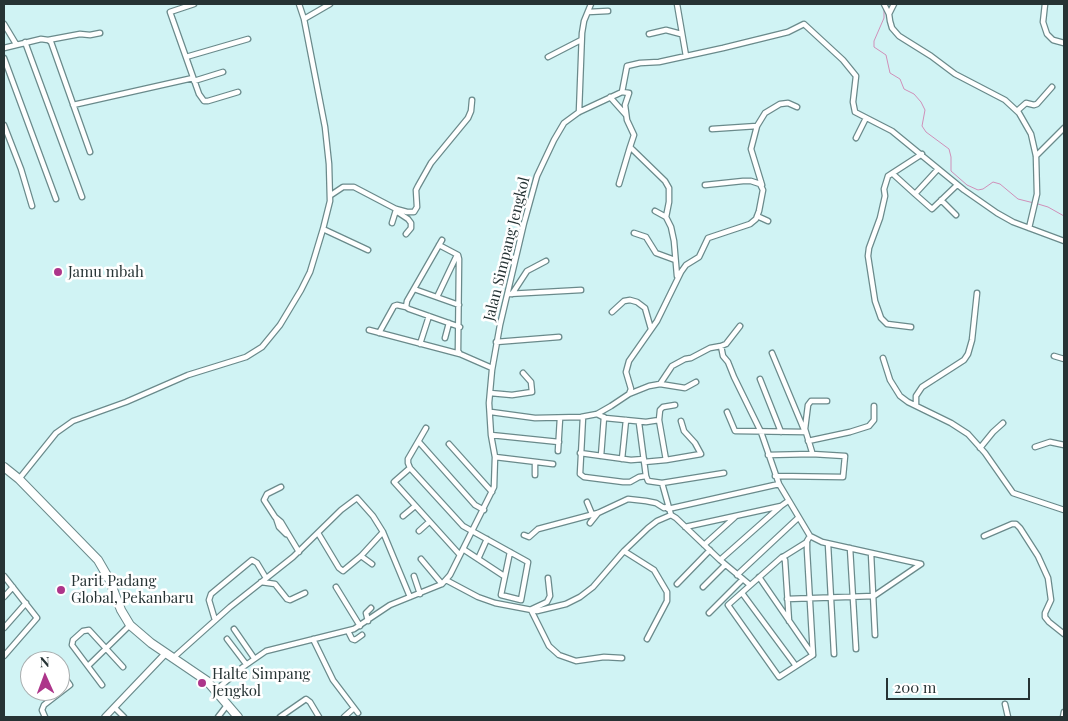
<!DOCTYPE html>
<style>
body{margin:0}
#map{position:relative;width:1068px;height:721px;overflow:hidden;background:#d0f3f4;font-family:"Playfair Display",serif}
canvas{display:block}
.frame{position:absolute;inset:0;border:5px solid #263334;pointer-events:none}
.north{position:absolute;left:20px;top:651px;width:50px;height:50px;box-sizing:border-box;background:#fff;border:1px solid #a8adae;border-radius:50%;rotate:358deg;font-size:14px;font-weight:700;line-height:20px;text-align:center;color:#263334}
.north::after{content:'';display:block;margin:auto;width:18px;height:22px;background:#ad358a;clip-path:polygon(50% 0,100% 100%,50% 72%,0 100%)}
.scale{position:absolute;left:886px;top:678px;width:144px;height:22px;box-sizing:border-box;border:2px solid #263334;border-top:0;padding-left:6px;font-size:15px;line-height:18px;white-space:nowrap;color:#263334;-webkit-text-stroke:4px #fff;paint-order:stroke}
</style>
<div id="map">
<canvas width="1068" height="721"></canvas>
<div class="frame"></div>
<div class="north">N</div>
<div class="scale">200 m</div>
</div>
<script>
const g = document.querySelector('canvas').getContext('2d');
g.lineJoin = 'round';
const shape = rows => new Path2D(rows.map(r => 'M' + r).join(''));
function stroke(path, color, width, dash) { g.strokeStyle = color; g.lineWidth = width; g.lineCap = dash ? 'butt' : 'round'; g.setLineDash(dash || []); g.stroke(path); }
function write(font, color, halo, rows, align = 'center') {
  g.font = font + ' "Playfair Display",serif'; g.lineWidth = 5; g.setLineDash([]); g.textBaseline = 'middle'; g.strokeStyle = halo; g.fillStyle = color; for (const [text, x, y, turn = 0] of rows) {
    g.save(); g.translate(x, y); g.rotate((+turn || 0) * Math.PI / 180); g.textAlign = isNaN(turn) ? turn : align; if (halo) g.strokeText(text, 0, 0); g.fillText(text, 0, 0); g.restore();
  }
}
stroke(shape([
 [884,8,884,18,874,41,874,47,886,55,890,73,900,79,904,89,914,94,921,102,925,110,922,126,926,132,949,149,951,157,951,171,967,185,978,190,983,189,993,182,1000,184,1018,199,1034,203],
 [1038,204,1048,207,1064,216]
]), '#cf8fb8', 1);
const minor = shape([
 [194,4,170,12,199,94,204,101,208,101,238,92],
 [299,4,304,19],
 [677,4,686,56],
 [884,4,889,14],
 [894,4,889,14,890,21,892,28,899,36,931,56,955,74,1005,100,1019,113,1031,134,1036,156,1037,194,1029,228],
 [1045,4,1043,22,1047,34,1053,40,1064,43],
 [588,12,608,11],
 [4,24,16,44],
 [649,34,666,30,681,34],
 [48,40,80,34,90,35,100,33],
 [25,42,82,197],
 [4,48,41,39,48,40,51,42,90,152],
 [186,57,248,39],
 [548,57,581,40],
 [4,58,56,199],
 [194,81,223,72],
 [622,92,627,66,640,63,659,62,723,48,788,32,804,24,843,60,856,76,853,102,855,112,892,131,964,190,997,213,1013,222,1064,241],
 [622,92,629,93,625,105,627,120,634,135,630,147,665,181,669,188,669,202,666,217,671,227,674,241,677,276],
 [610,97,626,115],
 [73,105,193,78],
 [1017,111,1026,103,1034,105,1037,104,1052,87],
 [579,112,582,33,584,21,591,4],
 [4,125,21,169,32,206],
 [712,129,757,126],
 [856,138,866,118],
 [1036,156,1064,128],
 [893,174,915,194,938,169],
 [619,184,630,147],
 [762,185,751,149,757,126,765,113,780,104,788,103,797,107],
 [915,194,932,209,957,185],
 [331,195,343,187,354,187,396,209,407,212,414,212,417,207,416,190,418,186,431,163,468,118,471,111,472,100],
 [941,200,956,215],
 [396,211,408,219,411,223,411,228,406,234],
 [655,211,666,217],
 [757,216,768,221],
 [392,223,396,210],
 [323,229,368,250],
 [634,233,646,237,656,253,675,260],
 [442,240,407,301,406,307,409,309,460,327],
 [439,245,458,255,459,259,458,351,460,354,492,368],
 [414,289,459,305],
 [508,294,581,290],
 [512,294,527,271,546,261],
 [437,297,457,255],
 [612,312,624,301,630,300,637,302,645,308,651,329],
 [911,327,887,324,881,318,875,301,868,256,869,248,880,218,885,196,884,189,888,176,922,154],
 [369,330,460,354],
 [379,333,394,306,397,305,406,307],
 [445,338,449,323],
 [496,342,559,337],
 [420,344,429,316],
 [721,346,723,356,728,362,734,377,761,432,779,484,810,536,822,542,921,564],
 [1054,356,1064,359],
 [883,358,890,380,900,396,908,402,951,423,968,434,985,453,1013,493,1064,510],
 [760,379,781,432],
 [660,384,685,388,696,382],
 [490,393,512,395,532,392,531,382,523,373],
 [629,394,649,386,660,384,672,366,685,359,691,358,710,348,721,346,726,344,740,326],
 [916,405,916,396,922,387,964,360,968,354,972,340,977,293],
 [491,412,535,418,581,417,597,414,611,406,629,394,631,389,626,372,629,361,657,321,681,272,686,265,699,257,708,238,750,224,756,219,759,211,763,190,760,184,751,181,743,181,705,185],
 [727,412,735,431,805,432,772,353],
 [597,414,605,418,646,422,659,420,660,410,663,407,675,405],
 [583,417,580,474,584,477,623,482,630,482,639,477,646,476],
 [639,423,646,476,648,481,662,483,724,473],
 [491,435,559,442],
 [808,441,850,432,869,426,874,420,874,406],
 [419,442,475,505,484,510],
 [449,444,492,492],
 [1035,447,1050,442,1064,445],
 [980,448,993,432,1003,423],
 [558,451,560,418],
 [580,453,631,460,644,459],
 [768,455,812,454,812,452,805,429,808,405,811,401,827,401],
 [601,456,604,417],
 [495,457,553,464],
 [622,459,626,420],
 [666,460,701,454,695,443,684,431,681,421],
 [644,462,666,460,659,420],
 [410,468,408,463,408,459,426,428],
 [535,475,535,462],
 [775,476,843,477,845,456,812,454],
 [19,479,56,433,73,421,126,402,188,375,246,357,262,347,280,325,301,290,310,272,323,229,330,201,329,164,325,127,304,19,330,4],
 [662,483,671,515,676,518,720,560,750,585],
 [281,487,267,494,264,500,275,517,281,522,299,552],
 [587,502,592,514],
 [668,509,779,484],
 [403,516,415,506],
 [276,518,279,527,286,534],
 [590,523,598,513],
 [685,527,781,506,788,501],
 [419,531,429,522],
 [318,533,339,568,343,571,361,556,383,532],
 [524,535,529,537,538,529,598,513,628,499,646,501,656,503,664,508,667,507],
 [810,536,807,541,807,550,813,655],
 [984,536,1012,524,1016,524,1020,528,1038,556,1048,578,1051,600,1045,613,1045,617,1049,622,1064,634],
 [828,544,834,654],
 [704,545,735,517],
 [850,548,856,649],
 [463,549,504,576],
 [624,551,654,570,667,592,667,601,647,639],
 [871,553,875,635],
 [460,555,394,482,410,468,463,526,528,562,521,600,501,595,510,552],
 [361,556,372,564],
 [783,557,807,542],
 [421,559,442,584],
 [478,559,487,539],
 [720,560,781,506],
 [737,575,798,518],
 [4,576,37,618,4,656],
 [414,576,420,594],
 [759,577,812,654],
 [446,580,478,597,495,603,537,611,566,604,580,597,593,587,624,551,648,528,657,521,671,515],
 [261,582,275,584,287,599,290,600,305,593],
 [677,584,710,550],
 [336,587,360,626],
 [703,587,725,565],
 [742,593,796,666],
 [4,597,13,587],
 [787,599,874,596,921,564],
 [532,609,547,602,550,596,548,578],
 [531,610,549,646,559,655,576,661,604,657,622,658],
 [709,613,743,579],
 [215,620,209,600,211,594,217,589,252,560,257,563,266,578],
 [368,621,366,613,371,608],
 [789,621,785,560,782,557,728,605,779,677,813,655],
 [4,628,26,603],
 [234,629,254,658],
 [348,631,352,639,355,640,362,635],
 [227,639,246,664],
 [313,639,333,680,358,713],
 [173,658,230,607,293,557,341,510,357,498,373,516,383,532,410,597],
 [88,666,130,625],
 [102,685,72,645,73,640,83,631,89,630,123,667],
 [216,690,243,667,266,651,354,629,390,605,442,584,450,575,494,487,495,457,491,435,489,403,492,370,500,325,524,223,537,176,554,140,564,123,579,112,622,92],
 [1005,704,1008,717],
 [115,708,124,717],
 [45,717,42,710,44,705,70,685,60,671],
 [218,717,228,704],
 [280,717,306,699,310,702,319,717],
 [344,717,354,708],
 [1063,717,1064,712]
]);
const tertiary = shape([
 [105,717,166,653]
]);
const primary = shape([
 [4,467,19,479,98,560,109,579,121,610,130,625,151,643,207,681,238,717]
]);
stroke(minor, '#6a8a8b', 7);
stroke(tertiary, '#6a8a8b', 8);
stroke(primary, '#6a8a8b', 10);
stroke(minor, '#fff', 4.5);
stroke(tertiary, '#fff', 5.5);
stroke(primary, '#fff', 8);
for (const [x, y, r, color] of [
 [58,272,5,"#ad358a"],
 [61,590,5,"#ad358a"],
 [202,683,5,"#ad358a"]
]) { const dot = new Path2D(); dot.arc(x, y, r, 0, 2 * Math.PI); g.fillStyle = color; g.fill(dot); stroke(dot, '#fff', 2); }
write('15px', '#263334', '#fff', [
 ["Jalan Simpang Jengkol",507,249,-76]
]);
write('15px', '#263334', '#fff', [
 ["Jamu mbah",68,272],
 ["Parit Padang",71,581],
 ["Global, Pekanbaru",71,598],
 ["Halte Simpang",212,674],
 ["Jengkol",212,691]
], 'left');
</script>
